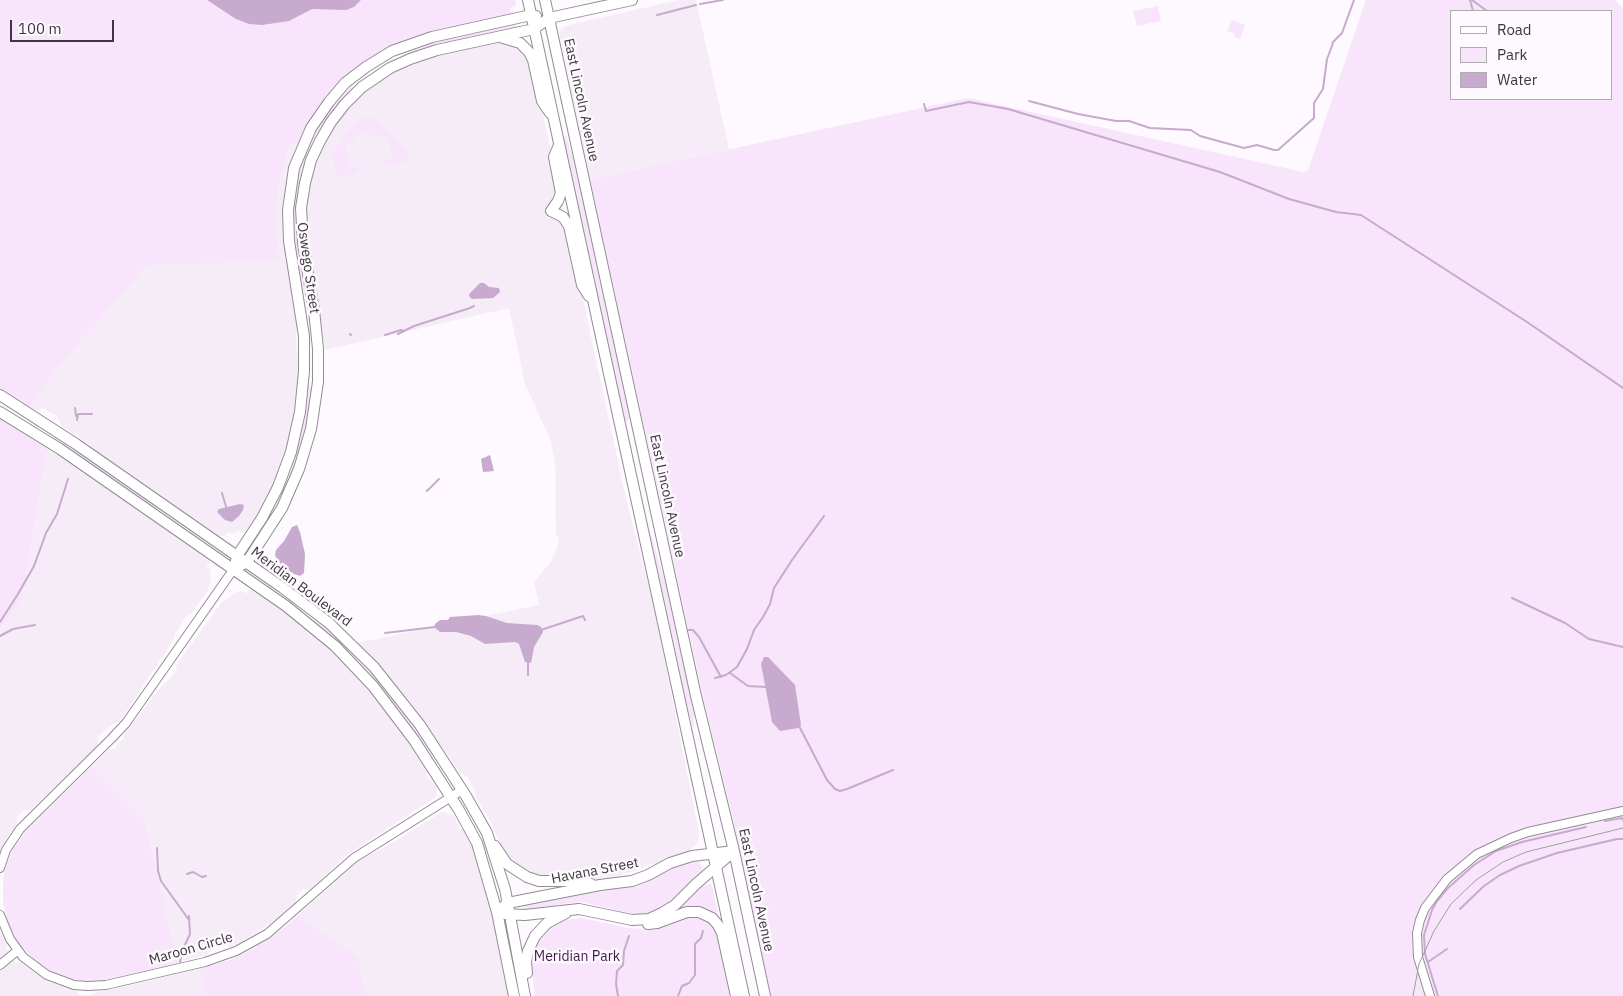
<!DOCTYPE html>
<style>
body{margin:0}
#map{position:relative;width:1623px;height:996px;overflow:hidden;background:#fdf9fe;font-family:"IBM Plex Sans",sans-serif}
canvas{display:block}
.legend{position:absolute;left:1450px;top:10px;width:162px;height:90px;box-sizing:border-box;background:#fdf9fe;border:1px solid #afacb0;margin:0;padding:6px 9px;list-style:none;font-size:15px;color:#3a383a}
.legend li{display:flex;align-items:center;gap:10px;height:25px}
.legend b{width:25px;border:1px solid #afacb0}
.scale{position:absolute;left:10px;top:20px;width:104px;height:22px;box-sizing:border-box;border:2px solid #3a383a;border-top:0;padding-left:6px;font-size:15px;line-height:18px;white-space:nowrap;color:#3a383a;-webkit-text-stroke:4px #fdf9fe;paint-order:stroke}
</style>
<div id="map">
<canvas width="1623" height="996"></canvas>
<ul class="legend">
<li><b style="height:6px;background:#fff"></b>Road</li>
<li><b style="height:14px;background:#f8e5fc"></b>Park</li>
<li><b style="height:14px;background:#c7aacd"></b>Water</li>
</ul>
<div class="scale">100 m</div>
</div>
<script>
const g = document.querySelector('canvas').getContext('2d');
g.lineJoin = 'round';
function paint(path, color) { g.fillStyle = color; g.fill(path, 'evenodd'); }
const shape = rows => new Path2D(rows.map(r => 'M' + r).join(''));
function stroke(path, color, width, dash) { g.strokeStyle = color; g.lineWidth = width; g.lineCap = dash ? 'butt' : 'round'; g.setLineDash(dash || []); g.stroke(path); }
function write(font, color, halo, rows, align = 'center') {
  g.font = font + ' "IBM Plex Sans",sans-serif'; g.lineWidth = 5; g.setLineDash([]); g.textBaseline = 'middle'; g.strokeStyle = halo; g.fillStyle = color; for (const [text, x, y, turn = 0] of rows) {
    g.save(); g.translate(x, y); g.rotate((+turn || 0) * Math.PI / 180); g.textAlign = isNaN(turn) ? turn : align; if (halo) g.strokeText(text, 0, 0); g.fillText(text, 0, 0); g.restore();
  }
}
paint(shape([
 [678,0,696,0,729,149,590,179,559,31,565,26],
 [505,41,509,42,510,45,521,51,528,63,532,63,626,499,652,598,699,833,698,842,689,851,670,857,656,864,652,863,638,870,621,875,621,877,607,880,573,877,540,876,528,873,513,863,504,852,490,821,476,797,475,791,467,776,460,773,417,711,384,671,357,643,539,605,534,582,551,562,557,549,559,537,556,537,555,463,550,439,525,384,509,308,325,350,305,227,306,198,317,156,339,117,356,98,398,68,438,54],
 [299,144,288,178,284,214,298,326,296,330,297,354,300,357,298,400,288,447,275,481,258,514,249,527,245,531,241,533,238,530,235,533,232,534,227,532,225,536,219,536,213,534,90,449,91,446,62,426,57,416,43,408,38,410,30,409,58,367,148,265,289,146],
 [48,446,204,554,210,563,206,566,210,569,211,579,207,592,190,615,186,616,175,634,174,639,120,721,111,725,98,737,98,745,31,810,24,810,17,817,17,824,8,836,0,851,0,629,22,600],
 [248,589,258,592,290,614,324,642,355,672,393,717,429,772,426,775,437,787,436,797,348,854,310,889,303,889,296,896,296,902,278,918,256,933,233,946,230,947,222,945,210,950,207,955,103,980,77,979,50,971,33,958,25,950,18,942,8,922,3,903,3,890,4,873,11,853,27,830,110,749,114,749,123,739,124,734,164,683,169,680,176,671,177,664,222,602,235,593,242,591,247,594],
 [444,812,454,816,460,829,464,828,484,874,510,996,91,996,96,992,115,989,213,965,230,960,251,950,286,926,359,861,392,843,440,813],
 [0,931,6,943,7,950,16,962,21,963,49,982,76,991,80,995,89,996,0,996]
]), '#f6ecf7');
paint(shape([
 [0,0,515,0,516,3,515,7,510,8,512,16,371,59,299,144,289,146,280,178,276,209,276,234,280,261,148,265,58,367,30,409,0,391],
 [1366,0,1615,0,1623,8,1623,996,771,996,733,818,705,705,590,179,968,98,1304,172,1308,170],
 [1452,11,1612,11,1612,99,1452,99],
 [1158,6,1161,21,1137,26,1133,11],
 [1232,20,1245,25,1240,39,1236,38,1233,33,1227,31],
 [513,24,518,25,518,28,410,55,409,52,447,38],
 [352,86,353,88,350,93,305,166,304,272,311,329,307,303,299,276,294,248,292,210,299,167,314,132,340,95],
 [367,116,377,120,407,150,408,161,386,166,385,160,392,158,387,135,371,138,369,132,355,135,356,141,345,144,350,167,357,166,358,173,336,177,332,156,338,145,356,123],
 [566,136,575,164,629,415,629,419,625,423,563,137],
 [307,385,310,385,312,397,305,438,293,476,290,474,296,453],
 [0,416,48,446,22,600,0,629],
 [54,436,59,437,159,506,157,508,143,502,58,443,54,439],
 [648,525,665,581,694,712,694,729,689,714],
 [313,619,330,629,389,689,435,754,433,756,312,621],
 [91,767,144,821,178,963,103,980,88,981,73,979,51,971,37,961,21,946,10,927,4,907,3,890,4,873,12,851,27,830],
 [699,861,704,871,691,881,675,900,656,912,648,914,634,914,581,902,569,903,526,911,523,908,524,904,583,893,632,886,648,880,675,866],
 [710,884,712,885,719,919,679,909,701,885,703,887],
 [298,916,358,957,366,996,207,996,200,969,230,960,251,950,279,932],
 [700,916,714,925,734,996,535,996,531,966,533,949,536,942,548,928,564,920,582,918,628,928,647,929,664,925,680,917]
]), '#f8e5fc');
paint(shape([
 [207,0,361,0,354,7,346,10,312,9,289,21,262,25,249,24,236,19],
 [480,283,484,283,489,287,499,288,500,292,493,298,472,299,469,296,470,293],
 [490,455,494,471,483,472,481,459],
 [240,504,244,505,243,510,239,516,232,522,225,520,217,512,219,509],
 [297,525,300,532,305,554,304,573,300,576,294,574,285,568,278,561,275,555,276,550,284,541,292,527],
 [478,615,486,616,507,623,537,625,541,627,543,632,534,647,531,663,525,662,519,644,515,642,485,644,471,636,456,632,440,632,434,627,435,624,440,620,448,620,450,617],
 [764,657,768,657,795,685,801,725,798,728,780,731,772,722,761,664]
]), '#c7aacd');
stroke(shape([
 [1470,0,1473,11],
 [1472,0,1487,11],
 [700,4,723,0],
 [657,15,696,5],
 [1029,101,1078,114,1116,121,1129,121,1150,128,1191,130,1200,136,1244,148,1257,145,1274,150,1278,150,1314,118,1314,103,1323,89,1327,59,1332,46,1333,42,1342,33,1354,0],
 [924,104,926,111,969,102,1008,109,1220,172,1289,199,1336,212,1361,215,1527,322,1623,388],
 [350,334,351,335],
 [398,334,414,326,470,308,474,306],
 [385,335,401,330,404,331],
 [75,408,76,416],
 [77,420,78,414,92,414],
 [427,491,439,479],
 [222,493,227,510],
 [1512,598,1565,623,1589,639,1623,647],
 [0,622,18,594,34,566,46,533,57,514,68,479],
 [541,630,583,616,585,620],
 [688,630,693,630,699,637,721,677],
 [385,633,435,627],
 [0,636,13,629,35,625],
 [730,673,748,686,766,687],
 [528,675,528,660],
 [715,678,726,675,737,667,747,649,754,630,763,617,770,604,774,588,792,560,824,516],
 [799,726,827,780,835,789,840,791,847,789,893,770],
 [1605,821,1622,818,1623,820],
 [157,848,158,871,161,881,189,920],
 [187,874,193,872,202,877,206,876],
 [1460,909,1484,886,1500,875,1519,866,1557,853,1617,839,1623,839],
 [180,962,183,949,190,934,189,916],
 [1428,962,1447,949],
 [618,996,616,984,617,971,623,965,624,951,629,936],
 [678,996,682,986,689,983,695,975,695,944,701,938,703,931],
 [1438,996,1425,954,1424,935,1432,910,1437,901,1448,888,1474,865,1496,851,1522,842,1586,827]
]), '#c7aacd', 2);
const minor = shape([
 [0,868,6,850,20,829,112,738,126,723,233,570],
 [0,915,10,939,23,957,47,975,74,985,88,986,106,985,205,962,236,951,267,934,354,858,462,790],
 [0,965,17,951],
 [1430,996,1418,957,1417,933,1420,920,1425,908,1447,879,1477,854,1511,838,1528,832,1623,811]
]);
const major = shape([
 [528,0,744,996],
 [545,0,696,696,734,851,765,996],
 [503,38,520,43,529,52,533,60,542,101,550,113],
 [559,145,554,157,561,193,558,201,551,211,563,217,569,226,582,285,589,296],
 [0,395,76,444,283,588,329,623,374,667,420,725,466,796,487,833,505,889,525,996],
 [0,412,60,449,286,606,335,646,373,686,414,740,459,810,477,843,497,912,514,996],
 [236,561,237,556,262,518,278,487,291,452,300,412,304,371,304,336,289,241,288,210,294,168,311,128,329,102,345,83,366,67,392,51,432,37,531,15,536,16],
 [233,570,247,562,282,508,299,469,311,429,318,382,318,349,314,310,303,243,301,208,305,183,311,160,320,141,331,122,345,104,362,87,390,68,410,59,437,50,534,29,549,18,632,0],
 [495,846,507,864,527,877,539,881,569,881,591,884],
 [503,907,508,903,533,898,600,885,632,881,648,875,670,863,692,856,734,851],
 [505,914,525,915,579,909,632,920,649,919,662,913,675,905,696,884,734,851],
 [648,924,657,923,687,912,699,912,712,918,718,925,722,933,736,996],
 [527,973,526,962,528,951,535,936,547,923,566,913]
]);
stroke(minor, '#918d92', 10);
stroke(major, '#918d92', 12);
stroke(minor, '#fff', 8);
stroke(major, '#fff', 10);
stroke(shape([
 [1413,996,1419,964,1434,931,1451,904,1476,880,1503,862,1526,852,1623,828]
]), '#a09da1', 1);
write('14px', '#3a383a', '#fdf9fe', [
 ["East Lincoln Avenue",581,100,78],
 ["Oswego Street",308,268,82],
 ["East Lincoln Avenue",667,496,78],
 ["Meridian Boulevard",301,587,37],
 ["Havana Street",595,871,-11],
 ["East Lincoln Avenue",756,890,78],
 ["Maroon Circle",191,949,-16]
]);
write('14px', '#401b48', '#fdf9fe', [
 ["Meridian Park",577,957]
]);
</script>
